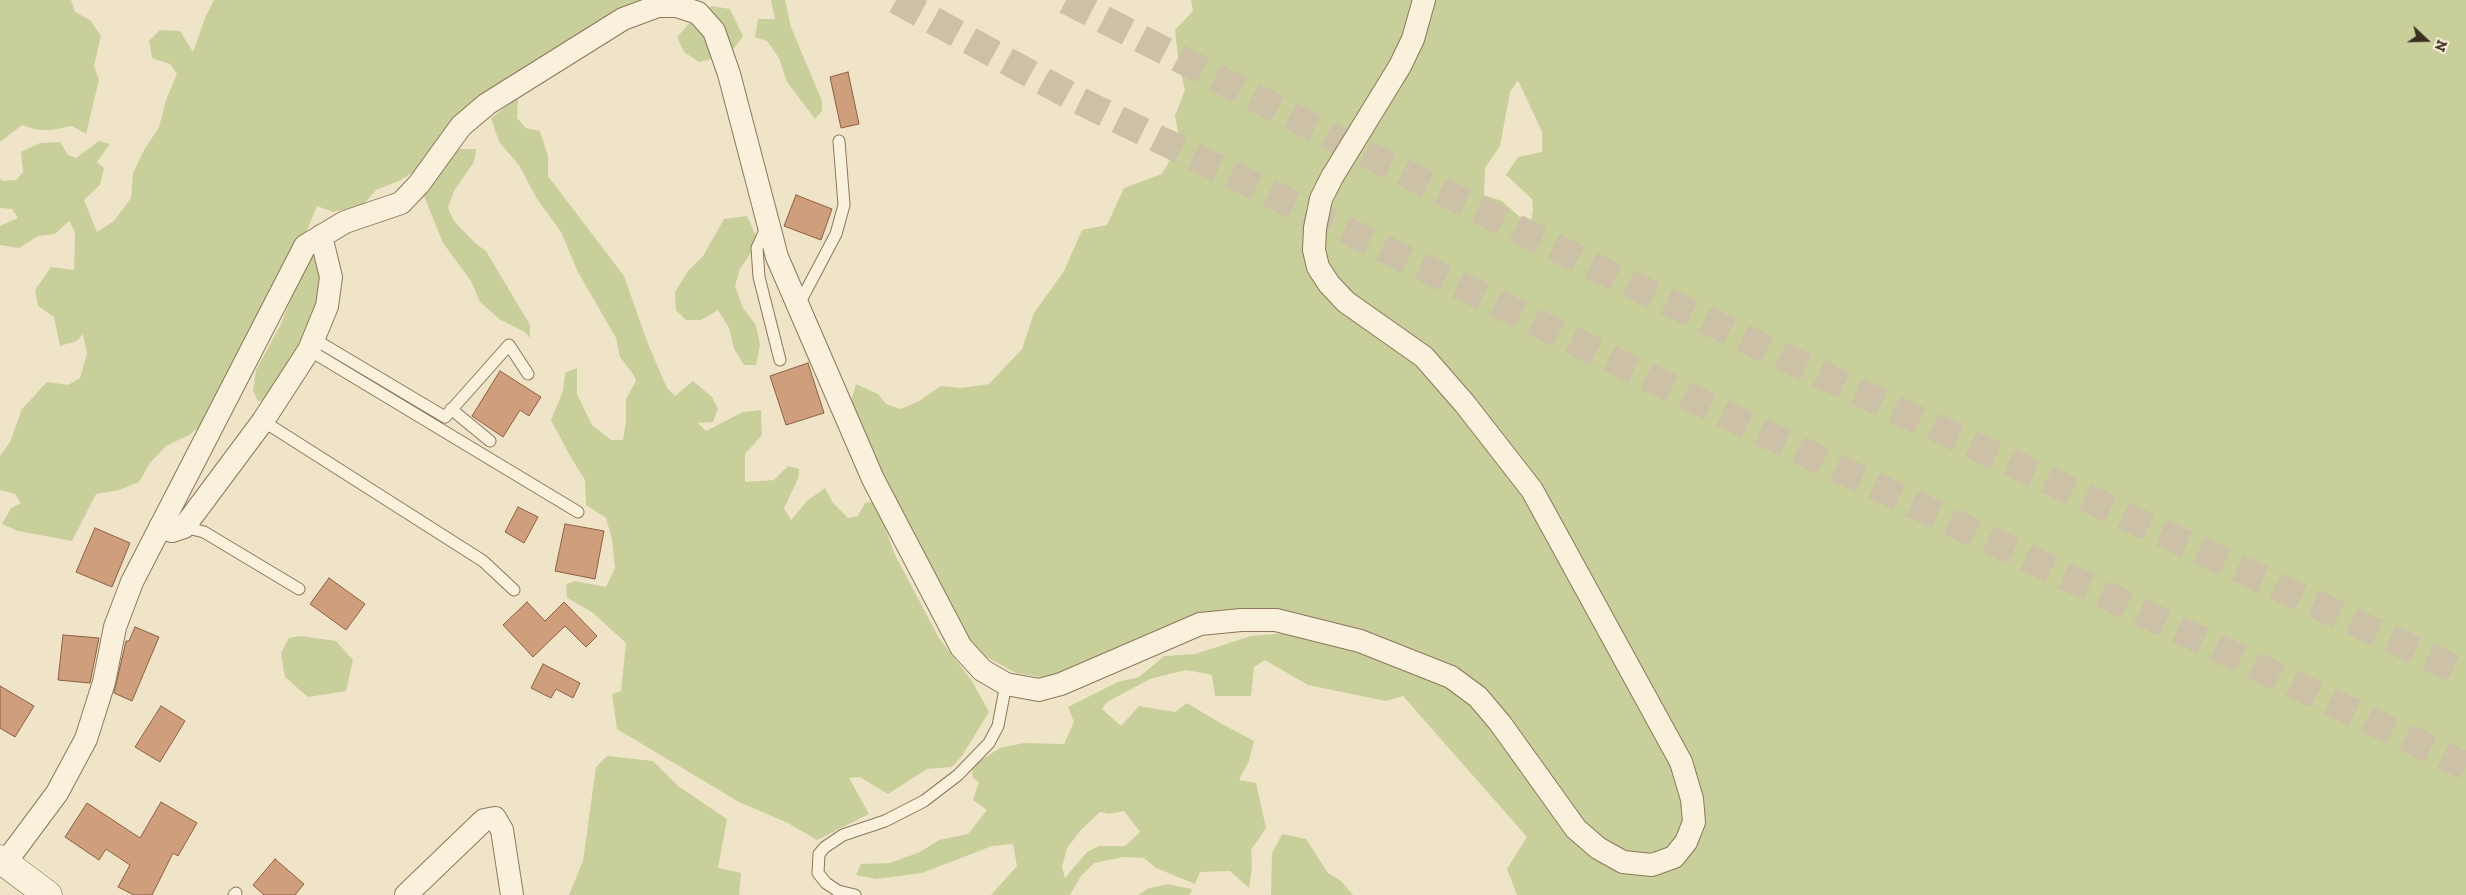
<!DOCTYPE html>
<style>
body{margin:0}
#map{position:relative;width:2466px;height:895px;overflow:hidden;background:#f0e4c8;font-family:"Zilla Slab",serif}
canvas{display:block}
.north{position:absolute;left:2401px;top:15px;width:50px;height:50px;-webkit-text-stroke:4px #f7eed8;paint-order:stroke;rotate:111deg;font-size:14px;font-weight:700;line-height:20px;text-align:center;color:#3d2e20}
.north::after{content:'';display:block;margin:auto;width:18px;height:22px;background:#3d2e20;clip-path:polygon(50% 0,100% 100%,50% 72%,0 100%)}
</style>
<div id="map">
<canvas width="2466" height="895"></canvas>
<div class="north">N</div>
</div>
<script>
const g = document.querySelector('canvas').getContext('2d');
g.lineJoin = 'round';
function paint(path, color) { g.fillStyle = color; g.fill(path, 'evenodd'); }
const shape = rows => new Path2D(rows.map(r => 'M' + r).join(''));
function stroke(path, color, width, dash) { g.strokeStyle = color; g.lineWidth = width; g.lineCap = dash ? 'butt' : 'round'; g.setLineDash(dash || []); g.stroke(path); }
paint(shape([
 [0,0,71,0,75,12,90,20,101,36,94,66,99,80,86,134,72,126,51,130,37,130,22,125,0,142],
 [214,0,640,0,590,35,420,168,399,181,376,190,363,205,333,212,317,206,301,245,206,422,189,435,166,446,150,463,139,482,119,490,96,494,72,541,18,531,2,524,11,508,21,503,15,494,0,490,0,456,10,442,22,409,47,382,68,385,80,378,87,354,83,334,77,341,60,346,54,317,38,306,35,290,51,267,74,270,75,232,69,221,55,234,38,236,19,248,0,245,0,226,18,218,12,209,0,208,0,178,3,181,16,180,23,172,21,152,40,143,60,142,68,155,76,158,99,141,110,144,97,162,104,168,100,185,84,200,97,232,114,221,131,198,133,173,144,150,159,127,166,100,177,74,170,64,152,58,149,41,160,30,180,31,193,52,205,18],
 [771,0,785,0,791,27,822,101,822,111,815,119,787,82,779,58,767,41,755,37,758,19,775,19],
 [1191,0,2466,0,2466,895,1517,895,1507,869,1527,837,1403,696,1386,701,1308,685,1265,660,1254,667,1251,696,1215,696,1212,675,1186,670,1150,679,1107,702,1102,709,1121,726,1139,706,1175,712,1187,703,1222,724,1254,741,1249,761,1239,780,1256,783,1266,828,1251,850,1252,867,1249,888,1230,871,1200,872,1195,884,1156,868,1144,858,1124,857,1094,863,1081,876,1070,895,991,895,1017,866,1013,844,992,846,922,873,876,879,856,875,861,864,890,863,920,852,939,840,968,834,987,810,973,800,979,782,973,778,972,766,1000,748,1024,743,1064,744,1074,722,1068,707,1118,682,1139,677,1164,656,1195,654,1251,636,1285,633,1246,613,1084,668,1045,678,1016,673,979,653,954,620,893,501,851,401,856,384,878,394,886,404,901,409,919,401,941,386,961,388,989,384,1022,349,1034,313,1064,271,1082,230,1107,225,1124,188,1162,174,1180,142,1175,116,1185,90,1179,65,1175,30,1193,11],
 [1518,80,1542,132,1542,152,1518,157,1506,175,1532,199,1533,211,1530,226,1502,201,1484,195,1485,168,1500,146,1510,92],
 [1124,811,1140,832,1125,846,1099,846,1087,852,1065,878,1062,867,1067,848,1081,830,1100,812,1109,814],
 [712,6,730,9,743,36,732,51,718,58,699,62,684,52,677,37,697,15],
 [518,98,517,118,526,128,540,131,548,156,548,176,624,276,648,344,667,388,675,396,693,381,712,397,718,409,713,422,698,423,706,431,743,412,761,410,762,435,745,454,745,482,774,480,788,466,799,469,798,479,784,508,791,520,807,501,825,488,833,503,848,518,858,516,865,503,876,501,894,553,939,638,972,681,989,712,962,756,952,767,927,769,888,794,860,777,849,778,869,814,817,840,788,823,739,802,617,729,612,694,621,691,626,643,592,612,567,598,566,584,575,581,606,587,615,568,612,539,606,518,586,505,585,480,570,456,551,420,563,391,565,373,577,368,577,394,592,425,611,440,623,440,626,421,626,399,636,381,633,374,620,357,616,338,578,272,561,232,537,199,519,165,499,142,491,118],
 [455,149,476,149,474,162,454,191,448,208,454,221,475,243,486,251,530,325,530,338,525,332,499,319,480,302,471,281,443,243,424,196],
 [747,216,757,238,752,251,740,269,735,286,743,308,756,325,760,345,756,365,744,365,734,349,729,328,718,310,701,320,686,320,676,310,675,292,688,271,703,256,724,219],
 [322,254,319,313,267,400,258,401,253,391,256,370,282,322,303,265,310,257],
 [301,636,336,641,353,660,346,691,308,697,285,677,281,653,289,638],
 [607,756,653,761,678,786,727,819,718,868,741,873,739,895,569,895,583,861,596,767],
 [1282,834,1306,839,1328,873,1341,881,1353,895,1271,895,1272,853],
 [1168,884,1192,889,1190,895,1138,895,1149,888]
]), '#c9cf9b');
const building = shape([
 [848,72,859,124,841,128,830,77,848,72],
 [796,195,832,209,821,240,784,226,796,195],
 [808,363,824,413,786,425,770,376,808,363],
 [500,371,541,397,529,416,520,410,503,437,472,416,500,371],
 [518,507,538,517,524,543,505,532,518,507],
 [565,524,604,531,595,579,555,571,565,524],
 [95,528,130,543,112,587,76,572,95,528],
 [329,578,365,604,346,630,310,604,329,578],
 [527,602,545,621,564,602,597,636,586,647,565,626,533,657,503,625,527,602],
 [135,627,159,637,132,701,114,693,126,641,129,641,135,627],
 [63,635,99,638,90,683,58,680,63,635],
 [543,664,580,683,573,698,556,689,551,698,531,688,543,664],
 [0,686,34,706,15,737,0,728,0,686],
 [161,706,185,721,160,762,135,747,161,706],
 [161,802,197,823,178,856,173,853,152,895,134,895,118,887,130,865,106,849,99,860,65,837,87,803,140,838,161,802],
 [275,859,304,884,295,895,264,895,253,885,275,859]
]);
paint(building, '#cf9f7d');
stroke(building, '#8d5f41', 1);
stroke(shape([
 [896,0,1078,100,1747,425,2466,766],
 [1066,0,1332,137,1599,269,1781,356,2466,674]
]), '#ccc0a6', 28, [28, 14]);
const lane = shape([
 [767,226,757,248,759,277,780,360],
 [798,306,836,234,844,205,839,141],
 [314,339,445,417,509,345,528,374],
 [309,350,578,512],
 [451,409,490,441],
 [263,421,483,561,514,590],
 [184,527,204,532,299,589],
 [234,895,236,893],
 [855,895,838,891,826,883,818,873,819,854,825,847,843,835,885,821,924,801,958,775,989,743,998,726,1006,684]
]);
const street = shape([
 [160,527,172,531,184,527,263,421,309,350,327,306,331,277,321,236],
 [5,863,57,793,86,739,104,682,115,627,132,582,305,246,345,222,401,203,419,184,461,126,487,104,623,19,658,6,677,6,698,13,714,31,729,74,777,257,873,479,961,647,982,670,1006,684,1039,690,1061,684,1200,624,1241,620,1276,620,1360,641,1451,677,1478,697,1500,723,1576,829,1598,848,1623,862,1652,865,1674,857,1686,842,1694,822,1692,799,1681,762,1532,490,1465,404,1424,357,1346,302,1329,284,1318,267,1314,250,1315,228,1321,199,1332,177,1400,66,1413,39,1424,0],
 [406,895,484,820,495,818,502,830,512,895]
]);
const secondary = shape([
 [0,859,48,895]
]);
stroke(lane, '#8d765c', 13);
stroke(street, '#8d765c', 24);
stroke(secondary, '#6f573f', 29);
stroke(lane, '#faf1dc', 11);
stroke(street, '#faf1dc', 22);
stroke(secondary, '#faf1dc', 28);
</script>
